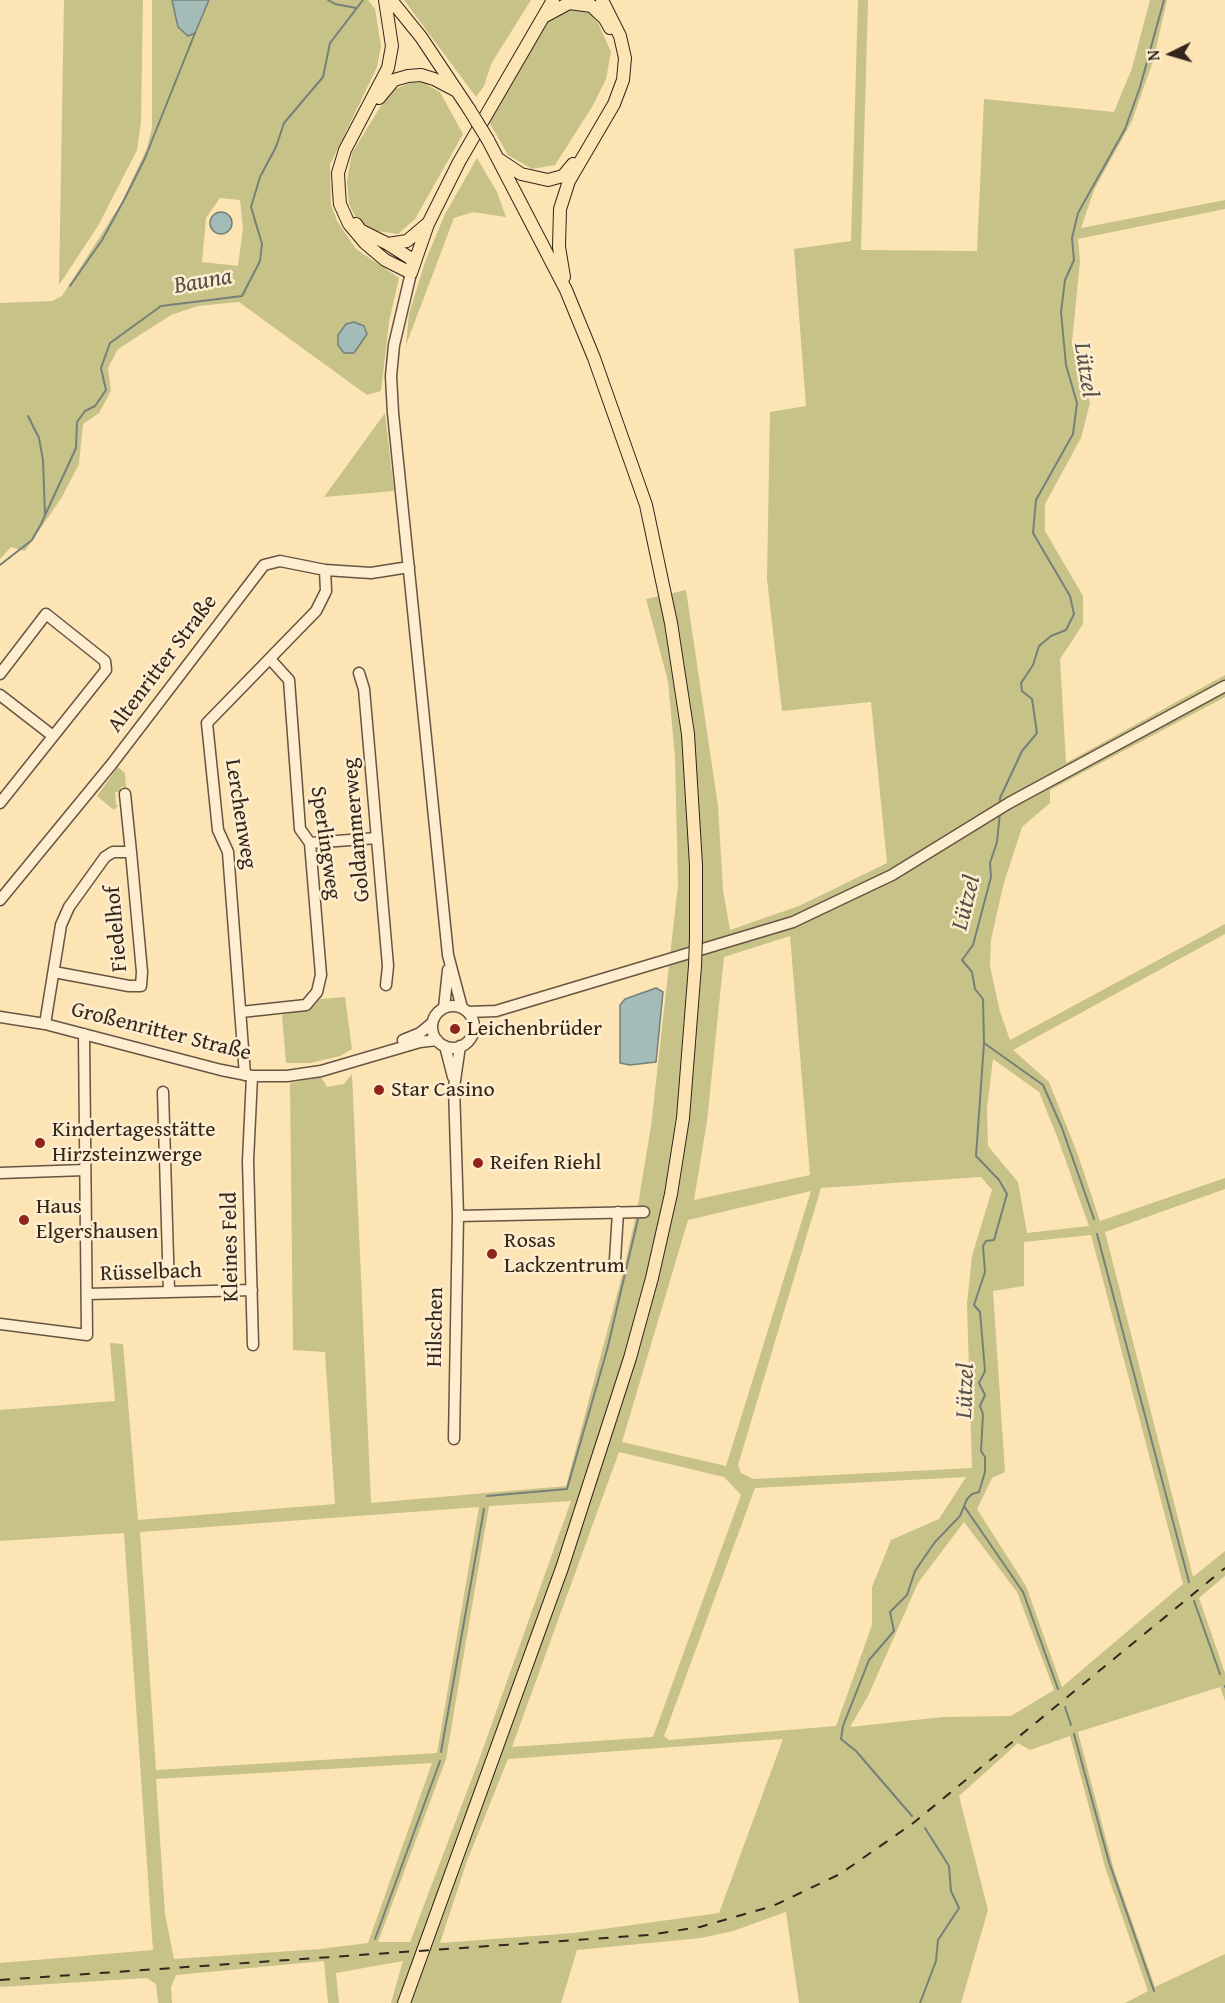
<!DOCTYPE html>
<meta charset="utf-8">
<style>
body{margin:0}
#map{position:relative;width:1225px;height:2003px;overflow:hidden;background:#fde4b5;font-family:"Gentium Book Plus",serif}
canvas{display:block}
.north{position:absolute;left:1141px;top:24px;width:60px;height:60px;-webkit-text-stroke:4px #feedcf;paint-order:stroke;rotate:265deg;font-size:16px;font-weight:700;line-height:24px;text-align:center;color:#32251b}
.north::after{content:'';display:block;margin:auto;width:21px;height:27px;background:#32251b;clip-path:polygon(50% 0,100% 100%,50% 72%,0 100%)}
</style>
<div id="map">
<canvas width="1225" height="2003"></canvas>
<div class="north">N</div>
</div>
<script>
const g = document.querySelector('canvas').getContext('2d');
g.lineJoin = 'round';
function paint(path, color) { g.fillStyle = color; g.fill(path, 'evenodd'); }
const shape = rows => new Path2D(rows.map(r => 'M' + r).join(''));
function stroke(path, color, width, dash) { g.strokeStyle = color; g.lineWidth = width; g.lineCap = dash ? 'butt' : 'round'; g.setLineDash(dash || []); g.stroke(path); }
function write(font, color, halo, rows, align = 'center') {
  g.font = font + ' "Gentium Book Plus",serif'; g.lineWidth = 5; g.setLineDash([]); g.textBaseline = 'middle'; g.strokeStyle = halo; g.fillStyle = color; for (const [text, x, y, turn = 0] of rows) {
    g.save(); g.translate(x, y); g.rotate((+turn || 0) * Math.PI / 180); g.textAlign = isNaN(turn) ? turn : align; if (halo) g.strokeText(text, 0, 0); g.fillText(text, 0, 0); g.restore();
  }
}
paint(shape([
 [64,0,143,0,141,122,137,150,98,226,59,285],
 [152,0,368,0,375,9,381,46,377,67,330,165,331,204,337,221,356,249,399,278,389,322,381,391,367,395,239,302,198,306,171,315,118,349,108,368,111,391,99,413,83,424,79,464,62,497,25,551,11,547,0,559,0,303,52,301,62,296,122,202,147,148,152,128],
 [220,198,240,200,243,228,238,266,202,262,206,218],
 [404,0,531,0,491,64,484,86,476,97],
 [858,0,868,0,861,250,977,251,984,99,1114,112,1132,68,1150,0,1167,0,1153,61,1132,121,1094,190,1081,228,1225,200,1225,209,1078,239,1080,261,1072,342,1090,403,1081,438,1045,504,1045,531,1083,596,1083,624,1060,659,1066,763,1225,675,1225,697,1050,790,1050,803,1022,827,1003,886,991,940,990,966,1000,1012,1010,1040,1225,924,1225,934,1013,1050,1049,1082,1078,1155,1100,1221,1225,1178,1225,1189,1105,1232,1193,1577,1225,1551,1225,1576,1199,1598,1225,1673,1225,1701,1220,1687,1078,1732,1114,1870,1155,1987,1225,1954,1225,2003,1125,2003,1148,1991,1105,1867,1070,1736,1030,1750,1018,1743,959,1796,988,1910,961,2003,799,2003,786,1912,733,1931,701,1938,577,1950,561,2003,391,2003,403,1961,336,1973,339,2003,328,2003,324,1961,176,1975,171,1987,172,2003,158,2003,156,1984,147,1978,0,1987,0,1963,153,1950,124,1533,0,1541,0,1410,115,1401,110,1343,123,1344,138,1520,335,1504,325,1352,293,1350,290,1083,321,1077,327,1087,344,1084,352,1074,371,1503,566,1486,624,1268,637,1211,651,1126,678,885,675,757,668,681,646,599,686,590,718,806,723,890,730,930,799,906,887,863,871,702,782,711,767,579,770,412,806,406,794,249,851,241],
 [790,936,810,1175,694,1200,707,1121,724,957],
 [993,1059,1039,1092,1058,1139,1089,1226,1027,1233,1018,1182,988,1146,987,1108],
 [981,1177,992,1190,972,1256,967,1304,972,1468,753,1479,741,1473,738,1465,821,1188],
 [811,1191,726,1466,622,1442,688,1220],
 [1091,1235,1183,1584,1062,1687,1026,1586,977,1509,992,1478,1005,1472,993,1291,1024,1286,1024,1242],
 [619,1452,724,1477,741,1495,653,1737,512,1747],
 [966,1477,939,1519,891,1540,872,1587,872,1625,836,1726,669,1740,664,1736,755,1488],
 [571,1501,480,1757,410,1942,378,1942,446,1759,489,1506],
 [479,1507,437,1753,156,1770,140,1532],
 [964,1522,1017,1592,1054,1690,1011,1716,943,1717,850,1727,868,1696,918,1583],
 [783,1739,719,1913,574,1933,440,1943,467,1861,508,1759],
 [432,1763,368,1943,320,1949,174,1959,165,1914,156,1779],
 [569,9,587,11,598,23,611,52,606,79,592,107,555,165,532,169,508,155,488,120,546,22],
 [422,82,440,92,463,134,415,219,398,234,377,231,357,220,349,204,347,181,352,153,390,91,410,83],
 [477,158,497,192,506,217,473,212,454,218,406,345,409,314,425,262,445,214],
 [385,413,394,491,324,497],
 [118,767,125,773,126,787,121,787,121,792,115,792,116,805,118,805,114,810,97,796],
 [345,997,352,1049,340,1056,310,1063,286,1063,282,1015,314,1006,320,999]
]), '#c7c288');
const water = shape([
 [172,0,209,0,195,33,188,36,178,27,172,0],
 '210 223a11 11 0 1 1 22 0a11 11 0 1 1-22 0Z',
 [354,322,364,326,367,334,354,353,344,353,338,345,338,335,346,324,354,322],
 [656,988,663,992,656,1062,630,1065,620,1063,620,1005,625,999,656,988]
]);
paint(water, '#a3bcb7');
stroke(water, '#768079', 1.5);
stroke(shape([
 [328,0,335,4,356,8],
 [70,286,102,240,124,200,145,158,195,33],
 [28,416,39,438,43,460,45,515],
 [0,565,32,540,41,524,76,448,77,422,85,411,95,406,106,390,101,368,110,343,161,306,242,296,260,261,262,244,251,207,260,177,276,147,284,123,323,77,330,43,363,0],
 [1000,803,1000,798,1022,751,1037,733,1032,699,1022,691,1021,683,1033,665,1039,646,1051,636,1066,630,1074,614,1070,596,1033,533,1036,500,1073,434,1077,403,1066,365,1061,312,1065,280,1074,260,1072,238,1078,213,1125,129,1140,87,1164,0],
 [984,1043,1043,1085,1062,1128,1094,1219],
 [1097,1234,1189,1582],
 [487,1496,567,1489,607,1350,638,1219],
 [964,1506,1023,1592,1058,1689],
 [1194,1601,1220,1674],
 [1225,1686,1225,1687],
 [1065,1707,1071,1725],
 [1074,1734,1109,1862,1154,1991],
 [441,1752,484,1509],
 [912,1816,856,1751,841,1739,843,1726,869,1660,894,1631,890,1612,907,1595,915,1571,935,1542,960,1516,967,1499,972,1494,979,1492,985,1472,985,1457,981,1451,983,1414,980,1406,985,1395,979,1383,985,1371,980,1312,974,1305,985,1272,983,1246,986,1241,994,1240,1007,1194,999,1180,976,1156,984,1043,983,999,975,989,972,972,962,960,973,945,991,877,990,863,997,842,1000,812],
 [375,1939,440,1761],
 [920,2003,936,1961,938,1940,959,1908,951,1891,949,1866,925,1828]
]), '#768079', 2);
const minor = shape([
 [411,273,394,345,391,376,393,413,448,955,462,1008],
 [359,673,364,689,388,966,386,985],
 [0,674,46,614,105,661,106,670,0,803],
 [0,695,53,736],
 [125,794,131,852],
 [310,843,377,838],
 [0,900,111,765,264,565,280,561,325,570,371,573,409,567],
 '432 1027a21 21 0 1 1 42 0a21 21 0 1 1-42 0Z',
 [444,1008,448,970],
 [241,1012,306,1005,317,992,321,975,310,843,300,829,289,680,270,659],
 [468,1012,496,1011,793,922,892,875,1009,803,1225,686],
 [0,1017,45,1024,221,1070,252,1076,287,1076,321,1071,420,1042,437,1040],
 [45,1024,61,925,69,907,105,857,113,852,131,852,142,972,141,986,129,986,54,972],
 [403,1040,420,1033,432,1023],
 [445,1046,453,1077],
 [245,1075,228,852,218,830,207,723,316,611,326,591,325,570],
 [252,1076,248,1161,253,1345],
 [163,1092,169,1291],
 [0,1173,85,1170],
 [458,1216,644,1212],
 [615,1260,618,1212],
 [87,1294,252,1290],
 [0,1324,87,1335,84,1034],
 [454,1439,458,1216,454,1087,460,1046]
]);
const major = shape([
 [385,0,392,46,388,68,345,150,338,173,339,191,340,204,349,224,365,243,385,260,411,273,428,224,459,162,553,0],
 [391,0,421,37,469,109],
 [585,0,605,19,610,28],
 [545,16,569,3,592,6],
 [379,98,394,80,408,76,421,75,434,79,455,90],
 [488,140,566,290,594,358,646,505,671,623,688,734,696,865,696,938],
 [500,160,521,174,548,180,563,176,573,164],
 [356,224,360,230,388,244,407,241,427,224],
 [388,244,410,258,414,264],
 [564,277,559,247,560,209,569,181,614,104,623,80,625,58,620,36,602,0],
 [404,2003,562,1568,630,1358,652,1278,671,1194,683,1118,695,966]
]);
stroke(minor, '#655542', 13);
stroke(major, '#32251b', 14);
stroke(minor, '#feedcf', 10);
stroke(major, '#fde4b5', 12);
stroke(shape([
 [0,1980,648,1935,700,1927,773,1906,840,1874,912,1824,1225,1568]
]), '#32251b', 2, [10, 10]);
const majorBridge = shape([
 [469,109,488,140],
 [695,966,696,938]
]);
stroke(majorBridge, '#32251b', 14, []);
stroke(majorBridge, '#fde4b5', 12);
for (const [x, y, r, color] of [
 [455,1029,6,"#8f2418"],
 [379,1090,6,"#8f2418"],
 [40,1143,6,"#8f2418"],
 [478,1163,6,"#8f2418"],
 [24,1220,6,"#8f2418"],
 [492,1254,6,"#8f2418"]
]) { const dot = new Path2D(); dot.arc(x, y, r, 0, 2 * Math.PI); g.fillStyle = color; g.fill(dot); stroke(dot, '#feedcf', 2); }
write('22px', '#32251b', '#feedcf', [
 ["Altenritter Straße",163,664,-53],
 ["Lerchenweg",240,814,81],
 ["Goldammerweg",357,830,-95],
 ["Sperlingweg",325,843,82],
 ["Fiedelhof",117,929,-95],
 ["Großenritter Straße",161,1032,14],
 ["Kleines Feld",231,1247,-91],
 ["Rüsselbach",151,1273,-2],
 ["Hilschen",436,1327,-89]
]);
write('22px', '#32251b', '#feedcf', [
 ["Leichenbrüder",467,1029],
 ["Star Casino",391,1090],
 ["Kindertagesstätte",52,1130],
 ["Hirzsteinzwerge",52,1155],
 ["Reifen Riehl",490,1163],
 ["Haus",36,1207],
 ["Elgershausen",36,1232],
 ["Rosas",504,1241],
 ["Lackzentrum",504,1266]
], 'left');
write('italic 24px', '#54524a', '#feedcf', [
 ["Bauna",203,282,-10],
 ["Lützel",1085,370,81],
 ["Lützel",967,903,-76],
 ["Lützel",966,1391,-88]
]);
</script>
